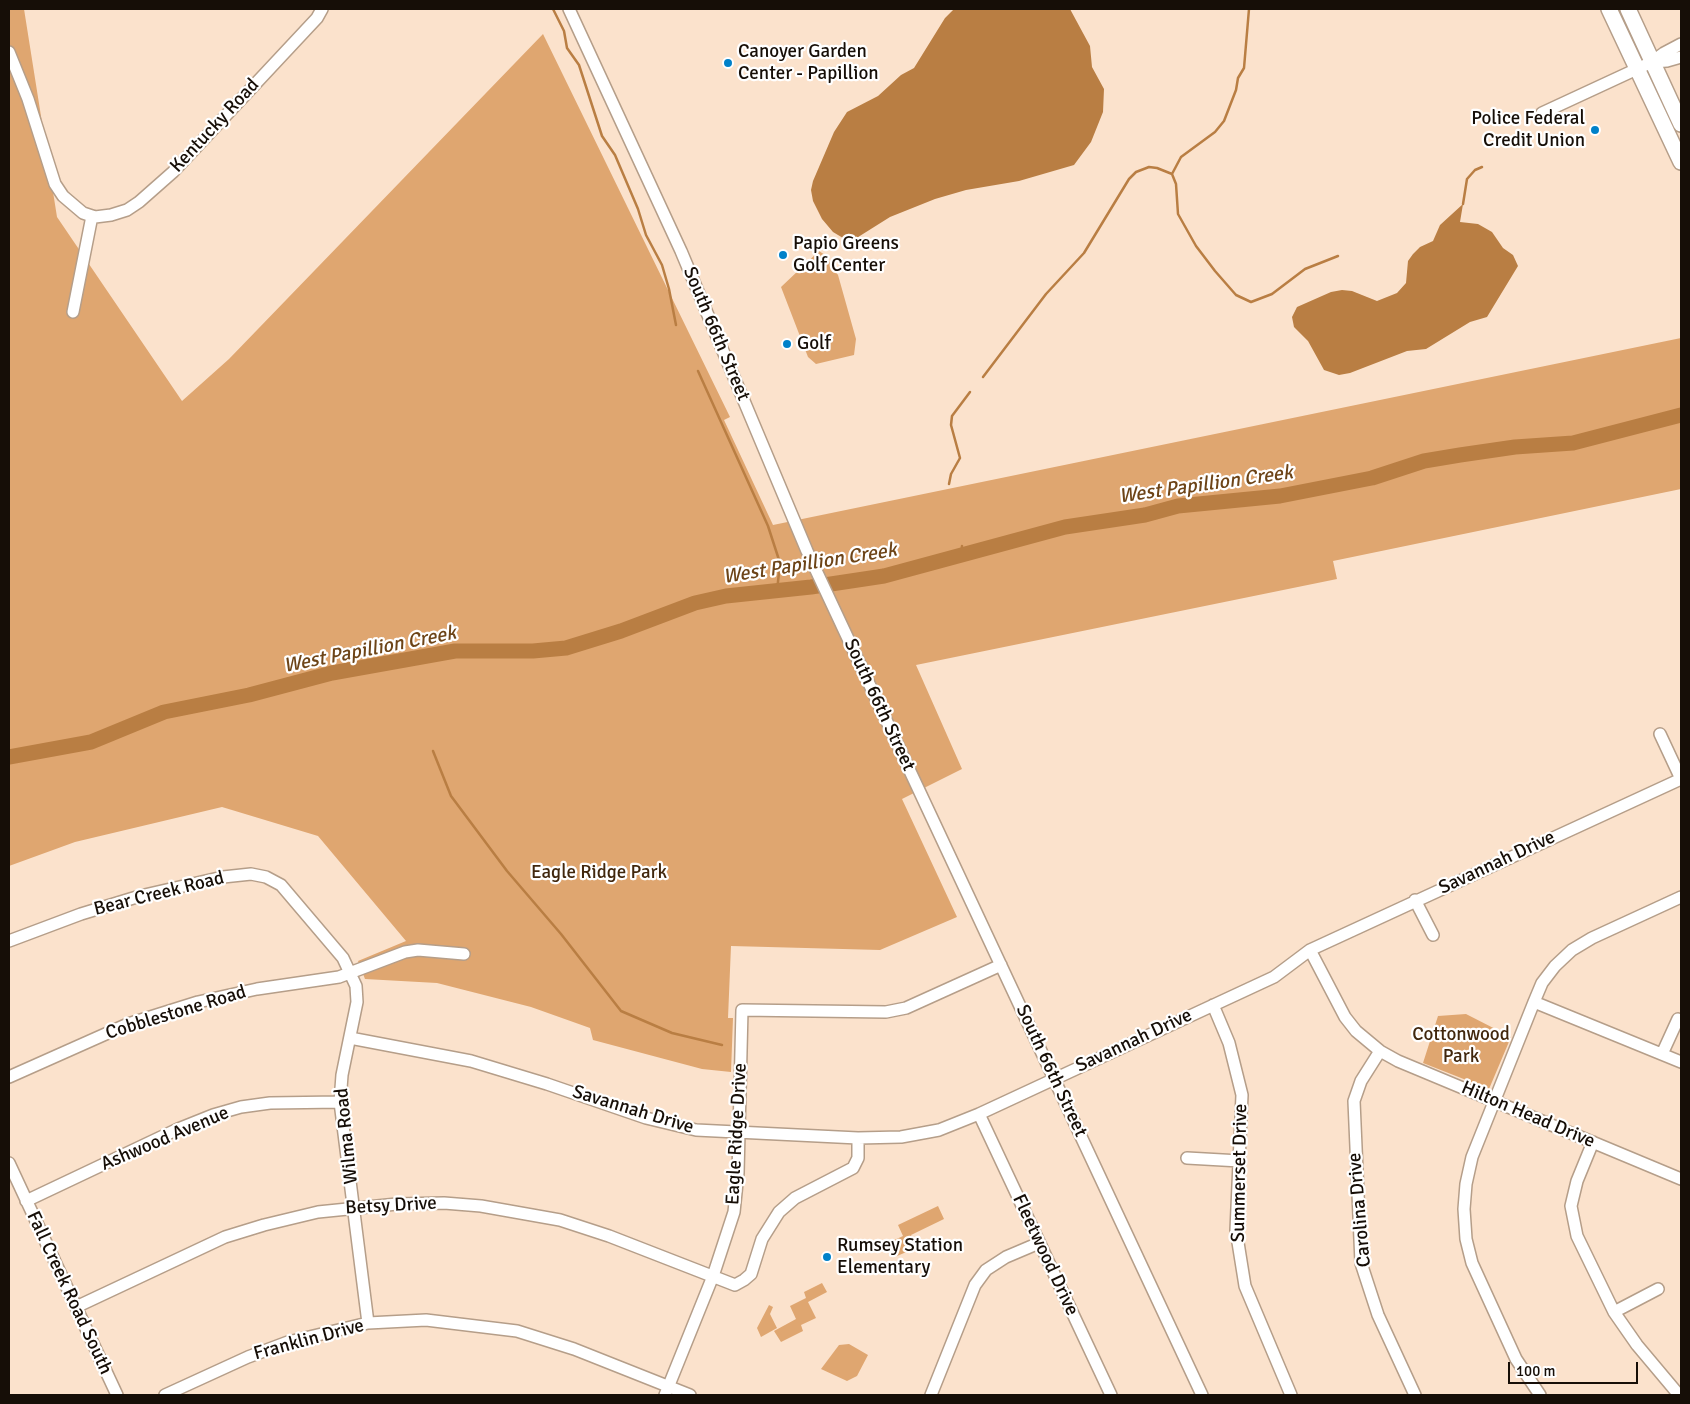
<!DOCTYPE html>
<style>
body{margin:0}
#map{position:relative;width:1690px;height:1404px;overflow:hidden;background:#fbe2cc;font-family:Signika,sans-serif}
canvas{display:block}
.frame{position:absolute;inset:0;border:10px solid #160e07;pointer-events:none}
.scale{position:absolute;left:1508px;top:1362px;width:130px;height:22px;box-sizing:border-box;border:2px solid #160e07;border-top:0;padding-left:6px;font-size:15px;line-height:18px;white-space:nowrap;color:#160e07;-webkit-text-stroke:4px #fff;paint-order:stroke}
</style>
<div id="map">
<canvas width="1690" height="1404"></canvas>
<div class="frame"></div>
<div class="scale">100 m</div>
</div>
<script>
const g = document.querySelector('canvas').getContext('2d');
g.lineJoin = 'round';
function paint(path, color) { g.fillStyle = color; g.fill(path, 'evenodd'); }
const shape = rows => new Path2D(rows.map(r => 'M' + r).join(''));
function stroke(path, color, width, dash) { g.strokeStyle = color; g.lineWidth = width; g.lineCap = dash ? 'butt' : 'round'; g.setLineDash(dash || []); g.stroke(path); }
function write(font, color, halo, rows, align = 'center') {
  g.font = font + ' Signika,sans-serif'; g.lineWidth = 4.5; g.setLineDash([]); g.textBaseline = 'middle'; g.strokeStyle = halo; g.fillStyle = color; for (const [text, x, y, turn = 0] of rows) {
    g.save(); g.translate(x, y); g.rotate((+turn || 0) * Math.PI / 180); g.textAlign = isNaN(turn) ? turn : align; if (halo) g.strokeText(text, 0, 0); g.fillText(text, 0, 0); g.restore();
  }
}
paint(shape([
 [9,9,24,9,57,217,182,401,229,359,543,34,730,417,724,420,773,525,1681,338,1681,489,1333,561,1337,579,916,665,962,769,902,799,957,917,880,950,731,946,728,1018,733,1018,731,1072,702,1069,593,1040,590,1028,531,1007,437,983,365,979,358,961,406,941,318,836,222,807,75,842,9,866],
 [819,251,825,255,838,275,856,339,854,355,816,364,808,357,781,287],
 [1466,1014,1511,1037,1489,1089,1423,1063,1438,1016],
 [938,1206,944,1219,911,1235,916,1248,897,1256,890,1242,903,1236,898,1225],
 [822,1283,827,1292,808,1302,816,1318,801,1325,803,1331,781,1342,774,1331,796,1319,790,1306,806,1298,804,1292],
 [769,1305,773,1307,770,1314,777,1328,761,1337,757,1328],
 [849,1344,868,1355,857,1376,847,1381,821,1369,839,1345]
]), '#dfa670');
paint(shape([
 [954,9,1070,9,1090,46,1092,67,1104,89,1103,112,1091,142,1074,165,1019,181,966,190,935,199,890,217,855,239,843,238,833,232,822,219,813,201,811,190,813,181,834,132,847,112,878,96,901,75,914,68,945,18],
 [1463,204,1460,222,1478,224,1492,232,1503,248,1513,255,1518,266,1487,317,1470,322,1426,349,1407,351,1350,373,1339,375,1324,370,1308,341,1294,327,1292,317,1297,307,1331,292,1342,290,1352,291,1377,301,1397,293,1406,283,1408,261,1413,254,1420,247,1433,241,1440,225]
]), '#b97e43');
stroke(shape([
 [553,9,564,31,567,48,579,65,602,136,615,155,638,209,646,235,662,265,669,289,676,325],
 [1249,9,1244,68,1238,78,1236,90,1224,121,1215,132,1181,157,1172,174,1176,184,1178,214,1196,246,1215,271,1236,295,1251,302,1272,294,1305,269,1338,256],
 [1463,204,1467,179,1475,170,1482,167],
 [698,371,768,526,780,563,777,591],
 [983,377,1046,294,1084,253,1129,179,1136,172,1149,167,1157,168,1172,174],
 [949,484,951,474,960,458,951,425,952,416,970,392],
 [961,556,962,546],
 [433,751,451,796,507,871,561,934,621,1011,672,1033,722,1045]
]), '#b97e43', 2.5);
stroke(shape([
 [9,757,91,742,164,712,249,695,332,673,455,651,533,651,566,648,621,631,695,603,726,596,811,587,884,576,1065,527,1145,515,1178,506,1280,496,1372,478,1424,461,1460,455,1515,447,1573,443,1681,415]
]), '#b97e43', 15);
const minor = shape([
 [569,9,681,251,807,551,1202,1395],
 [9,52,28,99,55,184,63,196,83,213,95,217,111,215,127,210,139,202,173,172,317,18,322,9],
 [1652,62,1667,61,1681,57],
 [1542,113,1652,62,1664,53,1681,44],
 [73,312,92,216],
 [1415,900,1433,935],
 [9,941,81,914,140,896,223,877,251,874,266,877,281,885,343,958,356,986,357,1002,342,1075,340,1102,368,1323],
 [1310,950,1345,1017,1356,1031,1380,1051,1398,1061,1681,1179],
 [1534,1002,1681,1062],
 [1213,1005,1229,1043,1242,1095,1236,1230,1245,1286,1291,1395],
 [350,1038,471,1061,547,1084,646,1118,696,1130,858,1138,901,1137,939,1130,979,1114,1274,977,1310,950,1681,779,1660,734],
 [1380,1051,1361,1081,1354,1101,1361,1263,1378,1315,1415,1395],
 [1662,1054,1678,1019],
 [9,1077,128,1024,198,1002,257,989,339,977,405,952,418,950,464,954],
 [979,1114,1111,1395],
 [1593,1142,1577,1181,1571,1206,1577,1236,1614,1312,1637,1345,1679,1395],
 [1187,1158,1240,1161],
 [9,1163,117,1395],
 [26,1201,178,1129,213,1115,241,1107,270,1103,340,1102],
 [76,1307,225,1237,264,1225,318,1212,397,1204,444,1203,481,1206,560,1220,609,1236,735,1285,744,1280,751,1274,762,1239,779,1212,795,1198,853,1168,858,1158,858,1138],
 [1614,1312,1658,1289],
 [165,1395,248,1357,288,1342,368,1323,426,1320,517,1331,574,1349,690,1395],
 [665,1395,713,1276,734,1212,738,1173,742,1010,886,1012,906,1008,1001,965],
 [931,1395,975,1285,986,1270,1006,1257,1039,1243],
 [1540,1395,1516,1359,1472,1263,1466,1239,1464,1209,1466,1184,1472,1157,1534,1002,1542,983,1555,966,1572,950,1592,938,1681,897]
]);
const major = shape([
 [1609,9,1681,162],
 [1628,9,1681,124]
]);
stroke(minor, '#b59e89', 14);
stroke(major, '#b59e89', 18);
stroke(minor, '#fff', 11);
stroke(major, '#fff', 15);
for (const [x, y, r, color] of [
 [728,63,5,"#0081c9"],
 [1595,130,5,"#0081c9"],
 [783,255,5,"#0081c9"],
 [787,344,5,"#0081c9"],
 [827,1257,5,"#0081c9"]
]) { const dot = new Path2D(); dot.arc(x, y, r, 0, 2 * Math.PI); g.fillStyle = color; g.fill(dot); stroke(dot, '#fff', 2); }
write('19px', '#160e07', '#fff', [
 ["Canoyer Garden",738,52],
 ["Center - Papillion",738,74],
 ["Police Federal",1585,119,"right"],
 ["Credit Union",1585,141,"right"],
 ["Papio Greens",793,244],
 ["Golf Center",793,266],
 ["Golf",797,344],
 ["Rumsey Station",837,1246],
 ["Elementary",837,1268]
], 'left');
write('19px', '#160e07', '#fff', [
 ["Kentucky Road",215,126,-47],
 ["South 66th Street",716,334,67],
 ["South 66th Street",879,705,65],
 ["Savannah Drive",1497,863,-25],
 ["Bear Creek Road",159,894,-14],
 ["Cobblestone Road",176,1013,-17],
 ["Savannah Drive",1134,1041,-25],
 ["South 66th Street",1051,1071,65],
 ["Savannah Drive",633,1110,17],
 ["Hilton Head Drive",1528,1115,23],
 ["Eagle Ridge Drive",737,1134,-87],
 ["Wilma Road",347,1136,-96],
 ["Ashwood Avenue",165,1139,-23],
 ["Summerset Drive",1240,1173,-89],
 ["Betsy Drive",391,1206,-3],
 ["Carolina Drive",1360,1210,-95],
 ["Fleetwood Drive",1045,1255,65],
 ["Fall Creek Road South",69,1293,65],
 ["Franklin Drive",309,1340,-15]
]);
write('19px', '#41270d', '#fff', [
 ["Eagle Ridge Park",599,873],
 ["Cottonwood",1461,1035],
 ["Park",1461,1057]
]);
write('italic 20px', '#6d4417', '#fff', [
 ["West Papillion Creek",1206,485,-8],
 ["West Papillion Creek",810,564,-9],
 ["West Papillion Creek",370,650,-11]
]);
</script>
